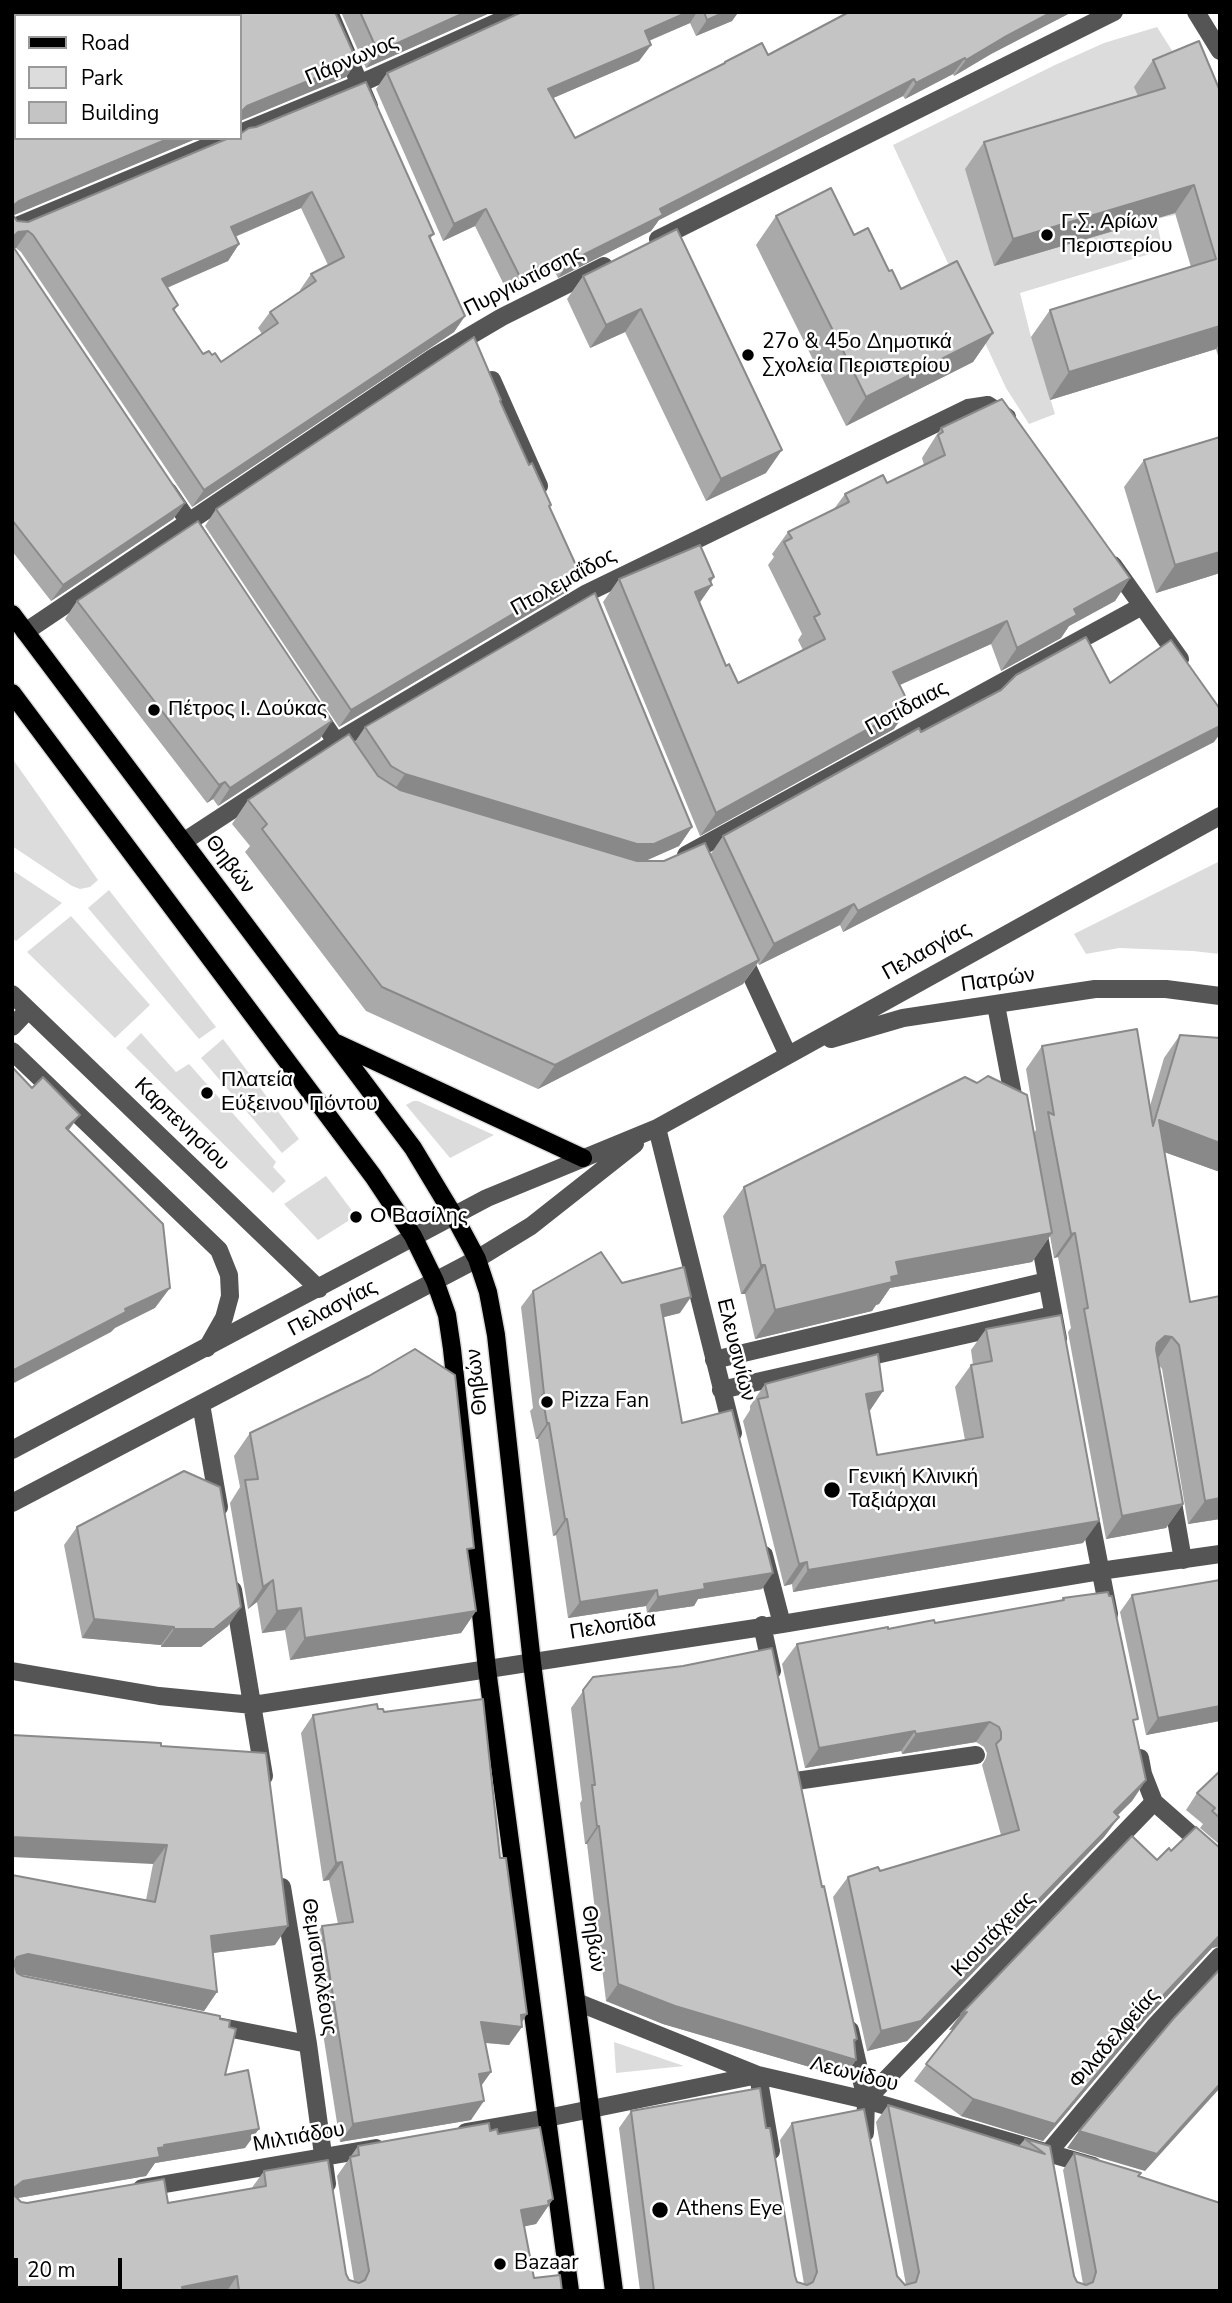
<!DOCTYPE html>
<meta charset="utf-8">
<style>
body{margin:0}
#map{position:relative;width:1232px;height:2303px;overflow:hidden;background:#fff;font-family:"Nunito Sans",sans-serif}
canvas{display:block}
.frame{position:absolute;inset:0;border:14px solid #000;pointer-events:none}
.legend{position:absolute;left:14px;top:14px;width:228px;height:126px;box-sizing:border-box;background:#fff;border:2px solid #999;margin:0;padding:9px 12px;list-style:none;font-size:21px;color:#000}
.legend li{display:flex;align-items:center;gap:14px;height:35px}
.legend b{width:35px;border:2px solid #999}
.scale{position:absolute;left:14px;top:2258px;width:108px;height:32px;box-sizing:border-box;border:4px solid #000;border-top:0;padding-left:9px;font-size:21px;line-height:24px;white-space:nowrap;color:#000;-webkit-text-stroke:5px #fff;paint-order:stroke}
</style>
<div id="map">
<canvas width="1232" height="2303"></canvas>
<div class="frame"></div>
<ul class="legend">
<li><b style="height:9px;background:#000"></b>Road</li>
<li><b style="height:19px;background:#dcdcdc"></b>Park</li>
<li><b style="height:19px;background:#c4c4c4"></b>Building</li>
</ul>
<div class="scale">20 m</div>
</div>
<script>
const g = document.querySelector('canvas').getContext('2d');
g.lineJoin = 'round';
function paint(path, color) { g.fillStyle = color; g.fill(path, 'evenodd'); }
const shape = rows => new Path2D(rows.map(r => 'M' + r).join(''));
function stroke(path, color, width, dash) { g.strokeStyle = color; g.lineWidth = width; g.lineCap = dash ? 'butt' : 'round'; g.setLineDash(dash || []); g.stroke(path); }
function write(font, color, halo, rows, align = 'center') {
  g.font = font + ' "Nunito Sans",sans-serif'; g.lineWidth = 5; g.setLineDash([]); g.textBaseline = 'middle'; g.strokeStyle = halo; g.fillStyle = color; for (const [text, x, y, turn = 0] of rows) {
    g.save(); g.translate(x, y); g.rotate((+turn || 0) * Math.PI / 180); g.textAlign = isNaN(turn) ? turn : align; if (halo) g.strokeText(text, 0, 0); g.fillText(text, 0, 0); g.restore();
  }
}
paint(shape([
 [1157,27,1173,52,1175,215,1156,219,1163,250,1020,293,1031,337,1055,414,1029,424,1006,388,893,145,1055,65,1104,43],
 [12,758,98,880,90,887,80,889,72,886,12,846],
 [1220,861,1220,954,1193,951,1119,948,1086,954,1074,934],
 [12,870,62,903,16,941,12,938],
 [109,890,216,1027,199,1039,88,908],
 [71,916,150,1005,115,1038,27,952],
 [141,1033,176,1072,189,1064,276,1162,273,1167,286,1181,273,1193,126,1048],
 [223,1039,299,1139,282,1153,201,1058],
 [413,1101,418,1101,494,1135,450,1158,406,1105],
 [326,1176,356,1216,318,1240,284,1204],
 [614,2042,684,2066,616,2073]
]), '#dcdcdc');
const major = shape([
 [12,614,413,1148,454,1216,477,1259,488,1292,496,1335,532,1663,614,2291],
 [12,693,373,1176,413,1236,435,1281,447,1315,452,1349,487,1669,570,2291],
 [336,1043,583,1158]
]);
stroke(major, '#dbdbdb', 21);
stroke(shape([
 [329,12,369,106],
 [1196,12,1220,51],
 [240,133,359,84,520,12],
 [12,228,228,138],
 [658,239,1114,12],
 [492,380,539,486],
 [168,491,203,543],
 [1113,565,1180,659],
 [25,632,434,357,502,317,604,266],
 [314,709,349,761],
 [183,842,336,742,587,593,968,408,988,405,1007,417],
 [686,855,1142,606],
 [740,951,788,1055],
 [12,994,319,1289],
 [996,1005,1016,1111],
 [12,1027,28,1010],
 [831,1039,903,1018,1095,989,1166,989,1220,996],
 [12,1051,219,1250,229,1275,230,1296,224,1318,207,1348],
 [657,1128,733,1433],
 [1037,1225,1058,1339],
 [714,1360,1047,1281],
 [721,1390,1053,1315],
 [201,1404,219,1507],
 [12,1450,487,1198,657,1128,1220,816],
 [1171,1491,1183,1560],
 [12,1503,477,1259,531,1226,635,1144],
 [1088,1507,1109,1614],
 [764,1555,782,1624],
 [233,1590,264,1776],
 [762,1625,772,1671],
 [12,1671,159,1696,253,1705,782,1624,1100,1571,1220,1554],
 [1140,1758,1143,1774,1154,1802,1220,1860],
 [796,1781,976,1755],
 [282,1887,308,2044,327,2184],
 [577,2002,758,2075,866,2100,1093,2166],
 [212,2025,308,2044],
 [850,2030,866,2100,865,2133],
 [758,2075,771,2151],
 [866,2100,1154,1802],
 [466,2132,547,2118,758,2075],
 [1048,2153,1154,2027,1220,1956],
 [142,2188,376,2148]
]), '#555', 18);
stroke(major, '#000', 18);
paint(shape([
 [12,12,335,12,357,61,346,77,240,121,240,16,16,16,16,138,198,138,13,215,17,221,28,222,229,138,240,138,240,134,249,128,256,127,366,82,434,234,430,239,465,316,454,332,192,507,21,252,16,248,14,248,185,503,173,519,51,601,12,551],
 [301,208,328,265,311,274,300,290,301,291,270,312,258,328,262,334,221,362,215,353,212,355,209,351,203,354,174,311,178,305,167,288,228,261,239,244,235,237],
 [341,12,492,12,366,68],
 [522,12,741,12,737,14,732,21,696,36,690,23,649,41,651,45,639,61,553,98,575,138,723,65,725,62,768,55,849,12,1072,12,991,54,954,76,953,74,905,99,903,96,659,220,651,231,558,278,554,270,508,293,475,226,443,241,376,89,387,73],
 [1153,60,1220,91,1220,362,1216,349,1050,400,1031,337,1050,310,1191,267,1175,213,994,266,965,169,984,142,1138,96,1134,87],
 [776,216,854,235,889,271,901,289,993,333,973,362,846,426,756,245],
 [677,229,766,473,706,501,625,332,590,348,567,299,583,276],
 [500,402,580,574,568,591,339,727,205,526,216,509],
 [941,428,1130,578,1115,601,1069,626,1061,638,1001,671,991,644,900,685,894,729,700,836,603,602,619,579,714,577,699,603,726,666,738,683,803,650,798,640,802,634,768,565,774,557,772,554,788,532,834,509,845,494,887,483,924,465,922,458],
 [1220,437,1220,573,1156,593,1124,487,1144,460],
 [77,601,320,739,218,806,213,799,207,803,65,619],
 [1110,683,1214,742,843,932,840,925,759,965,758,963,743,984,538,1089,366,1011,245,852,250,846,232,824,248,800,355,742,365,727,692,827,679,846,644,861,664,861,710,855,723,836,921,732],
 [1180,1035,1220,1038,1220,1172,1164,1152,1190,1302,1220,1296,1220,1519,1188,1524,1162,1369,1159,1365,1183,1504,1166,1528,1106,1539,1068,1332,1071,1328,1058,1257,1054,1258,1050,1236,1032,1262,890,1288,879,1304,876,1305,872,1311,755,1339,745,1294,741,1294,723,1216,744,1187,1034,1133,1036,1130,1026,1069,1042,1046,1150,1106,1164,1058],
 [622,1283,680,1313,663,1317,682,1423,762,1589,698,1599,694,1606,647,1613,646,1606,568,1618,556,1535,553,1536,538,1439,536,1439,530,1411,533,1408,521,1307,533,1291],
 [986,1329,1083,1543,793,1592,792,1584,784,1586,743,1421,750,1410,750,1406,765,1384,883,1391,869,1412,877,1455,965,1440,955,1387,971,1365,973,1365,971,1350],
 [250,1433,468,1556,476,1611,461,1633,290,1660,285,1630,262,1633,257,1602,248,1609,230,1503,240,1487,234,1456],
 [77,1527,228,1626,201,1647,161,1647,161,1645,82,1638,64,1545],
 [1220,1580,1220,1721,1146,1735,1120,1612,1132,1595],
 [1063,1598,1134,1726,1146,1780,1132,1801,1117,1815,1119,1817,1104,1837,907,2041,867,2051,833,1897,848,1877,880,1871,1001,1835,982,1765,986,1758,987,1753,984,1747,976,1742,902,1754,901,1751,805,1768,782,1664,797,1644,888,1629,935,1623,1061,1601],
 [593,1677,854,2044,856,2060,844,2077,663,2024,606,2001,587,1844,585,1844,580,1803,582,1800,571,1708],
 [378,1709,384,1712,500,1858,522,2022,509,2045,485,2043,491,2072,481,2086,471,2120,340,2142,309,1944,322,1926,338,1924,329,1880,323,1881,301,1733,313,1715],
 [161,1746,275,1945,213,1953,217,1992,204,2011,19,1974,225,2075,245,2148,155,2163,146,2176,18,2198,21,2202,27,2203,168,2203,251,2189,264,2171,346,2274,349,2280,354,2281,337,2176,358,2146,490,2131,498,2134,553,2199,536,2224,524,2226,534,2278,562,2291,12,2291,12,1875,146,1900,153,1864],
 [1220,1771,1220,1845,1200,1828,1203,1824,1186,1810,1197,1793],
 [1220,1848,1220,1946,1212,1948,1146,2019,1043,2141,961,2116,914,2081,953,2029,949,2030,1157,1860,1171,1851],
 [888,2105,1019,2146,1025,2139,1050,2146,1074,2276,1077,2282,1083,2284,1063,2170,1074,2153,1138,2176,1220,2291,640,2291,619,2128,631,2111,766,2128,795,2276,797,2282,804,2284,780,2140,792,2123,897,2276,905,2285,906,2285,876,2122]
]), '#a9a9a9');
paint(shape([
 [466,12,492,12,366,68,378,52],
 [688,12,697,12,690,23,634,47,645,31],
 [725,12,741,12,737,14,732,21,696,36,707,20],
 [1052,12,1072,12,991,54,954,76,966,60,1003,38],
 [651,45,639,61,537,105,548,89],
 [965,58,953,74,905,99,916,83],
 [357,61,346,77,240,121,240,111,247,106],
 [914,79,903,96,659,220,651,231,558,278,569,262,660,209],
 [170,138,198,138,12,216,14,205,19,201],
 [1194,185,1175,213,994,266,1013,239],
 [312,192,301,208,220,243,231,227],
 [486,209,475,226,443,241,454,224],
 [28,231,16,248,12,248,12,238,18,232],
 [239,244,228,261,150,295,162,279],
 [565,254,554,270,508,293,520,277],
 [641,309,625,332,590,348,606,325],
 [465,316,454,332,192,507,204,490],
 [1220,326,1220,343,1216,349,1050,400,1069,372],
 [993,333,973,362,846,426,866,397],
 [782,450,766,473,706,501,721,479],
 [185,503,173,519,51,601,63,585],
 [1220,552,1220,573,1156,593,1175,565],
 [580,574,568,591,339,727,351,710],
 [714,577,706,588,712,585,696,608,695,592,709,579],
 [1130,578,1115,601,1069,626,1061,638,1001,671,1017,648,1074,609],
 [1007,621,991,644,877,695,893,672],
 [910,706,894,729,700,836,716,813],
 [332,721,320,739,218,806,230,788],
 [1220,726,1220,734,1214,742,843,932,858,911],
 [405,774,692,827,679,846,641,863,392,793],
 [225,782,213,799,207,803,219,785],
 [854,904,840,925,759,965,774,944],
 [759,960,743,984,538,1089,555,1065],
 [80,1115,65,1135,66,1128],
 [1159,1120,1220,1143,1220,1172,1142,1144],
 [1052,1233,1032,1262,890,1288,879,1304,876,1305,872,1311,755,1339,775,1310,896,1262],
 [1075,1233,1058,1257,1054,1258,1071,1234],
 [761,1265,765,1265,745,1294,741,1294],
 [170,1288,155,1308,115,1328,111,1332,12,1384,12,1371,125,1309],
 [691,1297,680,1313,649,1321,661,1305],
 [1165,1336,1172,1337,1156,1361,1157,1343],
 [883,1391,868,1413,866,1394],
 [547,1423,549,1423,538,1439,536,1439],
 [1220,1498,1220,1519,1188,1524,1205,1501],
 [1183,1504,1166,1528,1106,1539,1122,1516],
 [565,1519,567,1519,556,1535,553,1536],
 [1099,1521,1083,1543,793,1592,808,1570],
 [807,1562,792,1584,784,1586,799,1564],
 [773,1573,762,1589,698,1599,694,1606,647,1613,658,1597,704,1584],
 [273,1580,257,1602,248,1609,263,1587],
 [657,1590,646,1606,568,1618,580,1602],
 [241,1607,228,1626,201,1647,161,1647,174,1629],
 [301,1608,285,1630,262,1633,277,1611],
 [476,1611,461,1633,290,1660,305,1638],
 [94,1619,174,1627,161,1645,82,1638],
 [1220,1706,1220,1721,1146,1735,1158,1718],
 [990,1722,976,1742,902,1754,916,1734],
 [915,1731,901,1751,805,1768,819,1748],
 [1146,1780,1132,1801,1100,1833,1114,1812],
 [1119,1817,1104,1837,907,2041,867,2051,881,2031],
 [597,1826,599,1826,587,1844,585,1844],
 [12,1837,167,1845,153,1864,12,1857],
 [342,1862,329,1880,323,1881,336,1863],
 [288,1926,275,1945,197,1955,211,1936],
 [1220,1935,1220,1946,1212,1948,1146,2019,1043,2141,961,2116,973,2099],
 [28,1954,217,1992,204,2011,14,1973,12,1964,17,1957],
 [618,1984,854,2040,857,2039,845,2057,856,2060,844,2077,663,2024,606,2001],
 [967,2012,955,2029,949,2030,961,2014],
 [527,2014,519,2027,522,2027,509,2045,468,2041,481,2022],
 [491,2072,478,2090,479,2074],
 [1220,2084,1220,2088,1145,2171,1067,2148,1079,2131],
 [484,2101,471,2120,340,2142,353,2124],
 [259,2129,245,2148,155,2163,146,2176,12,2199,15,2187,23,2181,158,2148,164,2145],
 [553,2199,536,2224,508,2230,521,2210],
 [237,2276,227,2291,179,2291,182,2287]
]), '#898989');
const building = shape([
 [12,12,335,12,357,61,247,106,242,111,240,111,240,16,16,16,16,138,170,138,19,201,14,205,13,215,17,221,28,222,229,138,240,138,240,134,249,128,256,127,366,82,434,234,429,236,465,316,204,490,33,235,28,231,18,232,13,237,14,248,185,503,63,585,12,520,12,12],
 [312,192,344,257,311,274,316,281,270,312,278,323,221,362,215,353,212,355,209,351,203,354,173,309,178,305,162,279,239,244,231,227,312,192],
 [360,12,466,12,378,52,360,12],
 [522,12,688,12,645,31,651,45,548,89,575,138,725,63,725,62,762,43,768,55,849,12,1052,12,1003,38,966,60,965,58,916,83,914,79,660,209,663,215,569,262,565,254,520,277,486,209,454,224,387,73,522,12],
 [704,12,725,12,707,20,704,12],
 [1199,41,1220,91,1220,326,1069,372,1050,310,1216,259,1194,185,1013,239,984,142,1165,88,1153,60,1199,41],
 [831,188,854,235,868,228,889,271,892,270,901,289,957,261,993,333,866,397,776,216,831,188],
 [677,229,782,450,721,479,641,309,606,325,583,276,677,229],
 [474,337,501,400,500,401,529,465,532,463,551,505,549,506,580,574,351,710,216,509,474,337],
 [1002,399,1130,578,1074,609,1077,615,1017,648,1007,621,893,672,910,706,716,813,619,579,700,545,714,577,709,579,712,585,695,592,726,666,729,664,738,683,825,639,814,617,820,614,784,542,792,538,788,532,849,502,845,494,883,475,887,483,945,455,938,435,943,432,941,428,1002,399],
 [1220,437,1220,552,1175,565,1144,460,1220,437],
 [198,521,332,721,230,788,225,782,219,785,77,601,198,521],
 [595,593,692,827,654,844,637,844,405,774,391,766,365,727,595,593],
 [1086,637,1110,683,1171,640,1220,709,1220,726,858,911,854,904,774,944,723,836,919,728,921,732,1001,690,1016,675,1086,637],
 [349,734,378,776,400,790,637,861,664,861,705,843,759,960,555,1065,382,987,262,829,267,824,248,800,349,734],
 [1137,1029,1153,1126,1180,1035,1220,1038,1220,1143,1159,1120,1190,1302,1220,1296,1220,1498,1205,1501,1179,1345,1172,1337,1165,1336,1157,1343,1156,1349,1183,1504,1122,1516,1084,1309,1088,1308,1075,1233,1071,1234,1048,1112,1054,1115,1042,1046,1137,1029],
 [12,1067,32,1088,43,1077,80,1115,66,1128,163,1224,170,1288,125,1309,126,1312,12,1371,12,1067],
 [988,1076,1027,1095,1052,1233,896,1262,899,1275,891,1277,892,1282,775,1310,765,1265,761,1265,744,1187,965,1077,977,1083,988,1076],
 [601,1252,622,1283,684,1267,691,1297,661,1305,682,1423,732,1410,773,1573,704,1584,705,1589,658,1597,657,1590,580,1602,567,1519,565,1519,549,1423,547,1423,542,1395,544,1394,533,1291,601,1252],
 [1061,1315,1099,1521,808,1570,807,1562,799,1564,758,1399,768,1397,765,1384,878,1354,883,1391,866,1394,877,1455,983,1437,971,1365,992,1361,986,1329,1061,1315],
 [415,1349,455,1375,474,1548,467,1549,476,1611,305,1638,301,1608,277,1611,273,1580,263,1587,245,1480,258,1479,250,1433,369,1376,415,1349],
 [184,1471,220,1487,241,1607,214,1629,174,1629,174,1627,94,1619,77,1527,184,1471],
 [1220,1580,1220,1706,1158,1718,1132,1595,1220,1580],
 [1108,1592,1109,1596,1112,1596,1138,1719,1133,1720,1146,1780,1114,1812,1119,1817,921,2021,881,2031,848,1877,878,1867,880,1871,1019,1830,996,1744,1001,1739,1001,1732,999,1727,990,1722,916,1734,915,1731,819,1748,797,1644,888,1627,888,1629,934,1620,935,1623,1064,1600,1063,1598,1108,1592],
 [772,1648,822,1887,824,1886,857,2039,854,2040,856,2060,675,2006,618,1984,599,1826,597,1826,592,1785,595,1785,583,1690,593,1677,683,1666,772,1648],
 [483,1699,500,1858,506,1858,527,2014,521,2015,522,2027,481,2022,491,2072,479,2074,484,2101,353,2124,322,1926,353,1922,342,1862,336,1863,313,1715,377,1704,378,1709,383,1709,384,1712,483,1699],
 [12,1735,161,1743,161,1746,266,1753,288,1926,211,1936,217,1992,28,1954,17,1957,14,1963,17,1973,23,1976,220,2016,220,2019,230,2021,229,2027,236,2029,225,2075,248,2070,259,2129,164,2145,165,2147,158,2148,160,2157,23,2181,15,2187,14,2195,21,2202,27,2203,164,2179,168,2203,266,2186,264,2171,328,2160,346,2274,349,2280,359,2283,365,2280,369,2271,350,2157,359,2155,358,2146,489,2123,490,2131,497,2129,498,2134,540,2127,553,2199,548,2201,549,2205,521,2210,534,2278,560,2275,562,2291,239,2291,237,2276,182,2287,183,2291,12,2291,12,1875,155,1902,167,1845,12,1837,12,1735],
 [1220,1771,1220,1818,1212,1811,1215,1808,1197,1793,1220,1771],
 [1196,1827,1220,1848,1220,1935,1157,2002,1055,2124,973,2099,926,2064,967,2012,961,2014,1132,1836,1157,1860,1169,1848,1171,1851,1196,1827],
 [1220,1969,1220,2084,1157,2154,1079,2131,1174,2018,1220,1969],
 [760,2088,766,2128,770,2128,795,2276,797,2282,807,2285,813,2282,817,2272,792,2123,864,2109,897,2276,905,2285,916,2282,919,2272,888,2105,1045,2154,1025,2139,1050,2146,1074,2276,1077,2282,1086,2285,1093,2282,1096,2272,1074,2153,1141,2173,1138,2176,1220,2203,1220,2291,654,2291,631,2111,760,2088]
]);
paint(building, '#c4c4c4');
stroke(building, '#898989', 2);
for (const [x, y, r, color] of [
 [1047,235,7,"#000"],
 [748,355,7,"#000"],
 [154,710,7,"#000"],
 [207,1093,7,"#000"],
 [356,1217,7,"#000"],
 [547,1402,7,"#000"],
 [832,1490,9,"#000"],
 [660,2210,9,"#000"],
 [500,2264,7,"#000"]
]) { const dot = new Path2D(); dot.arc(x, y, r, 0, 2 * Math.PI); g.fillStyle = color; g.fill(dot); stroke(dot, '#fff', 2.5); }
write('21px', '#000', '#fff', [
 ["Πάρνωνος",352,61,-23],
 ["Πυργιωτίσσης",524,282,-27],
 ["Πτολεμαΐδος",564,583,-29],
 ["Ποτίδαιας",907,709,-29],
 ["Θηβών",229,865,53],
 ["Πελασγίας",927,952,-29],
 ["Πατρών",998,981,-8],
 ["Καρπενησίου",181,1125,44],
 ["Πελασγίας",333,1309,-28],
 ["Ελευσινίων",735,1350,76],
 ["Θηβών",478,1382,-96],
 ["Πελοπίδα",613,1627,-9],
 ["Κιουτάχειας",994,1935,-46],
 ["Θηβών",592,1939,82],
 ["Θεμιστοκλέους",318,1967,81],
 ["Φιλαδελφείας",1115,2039,-49],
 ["Λεωνίδου",854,2075,14],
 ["Μιλτιάδου",299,2138,-10]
]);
write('21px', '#000', '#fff', [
 ["Γ.Σ. Αρίων",1061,223],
 ["Περιστερίου",1061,247],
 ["27ο & 45ο Δημοτικά",762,343],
 ["Σχολεία Περιστερίου",762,367],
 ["Πέτρος Ι. Δούκας",168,710],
 ["Πλατεία",221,1081],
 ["Εύξεινου Πόντου",221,1105],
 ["Ο Βασίλης",370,1217],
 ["Pizza Fan",561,1402],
 ["Γενική Κλινική",848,1478],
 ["Ταξιάρχαι",848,1502],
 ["Athens Eye",676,2210],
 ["Bazaar",514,2264]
], 'left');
</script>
